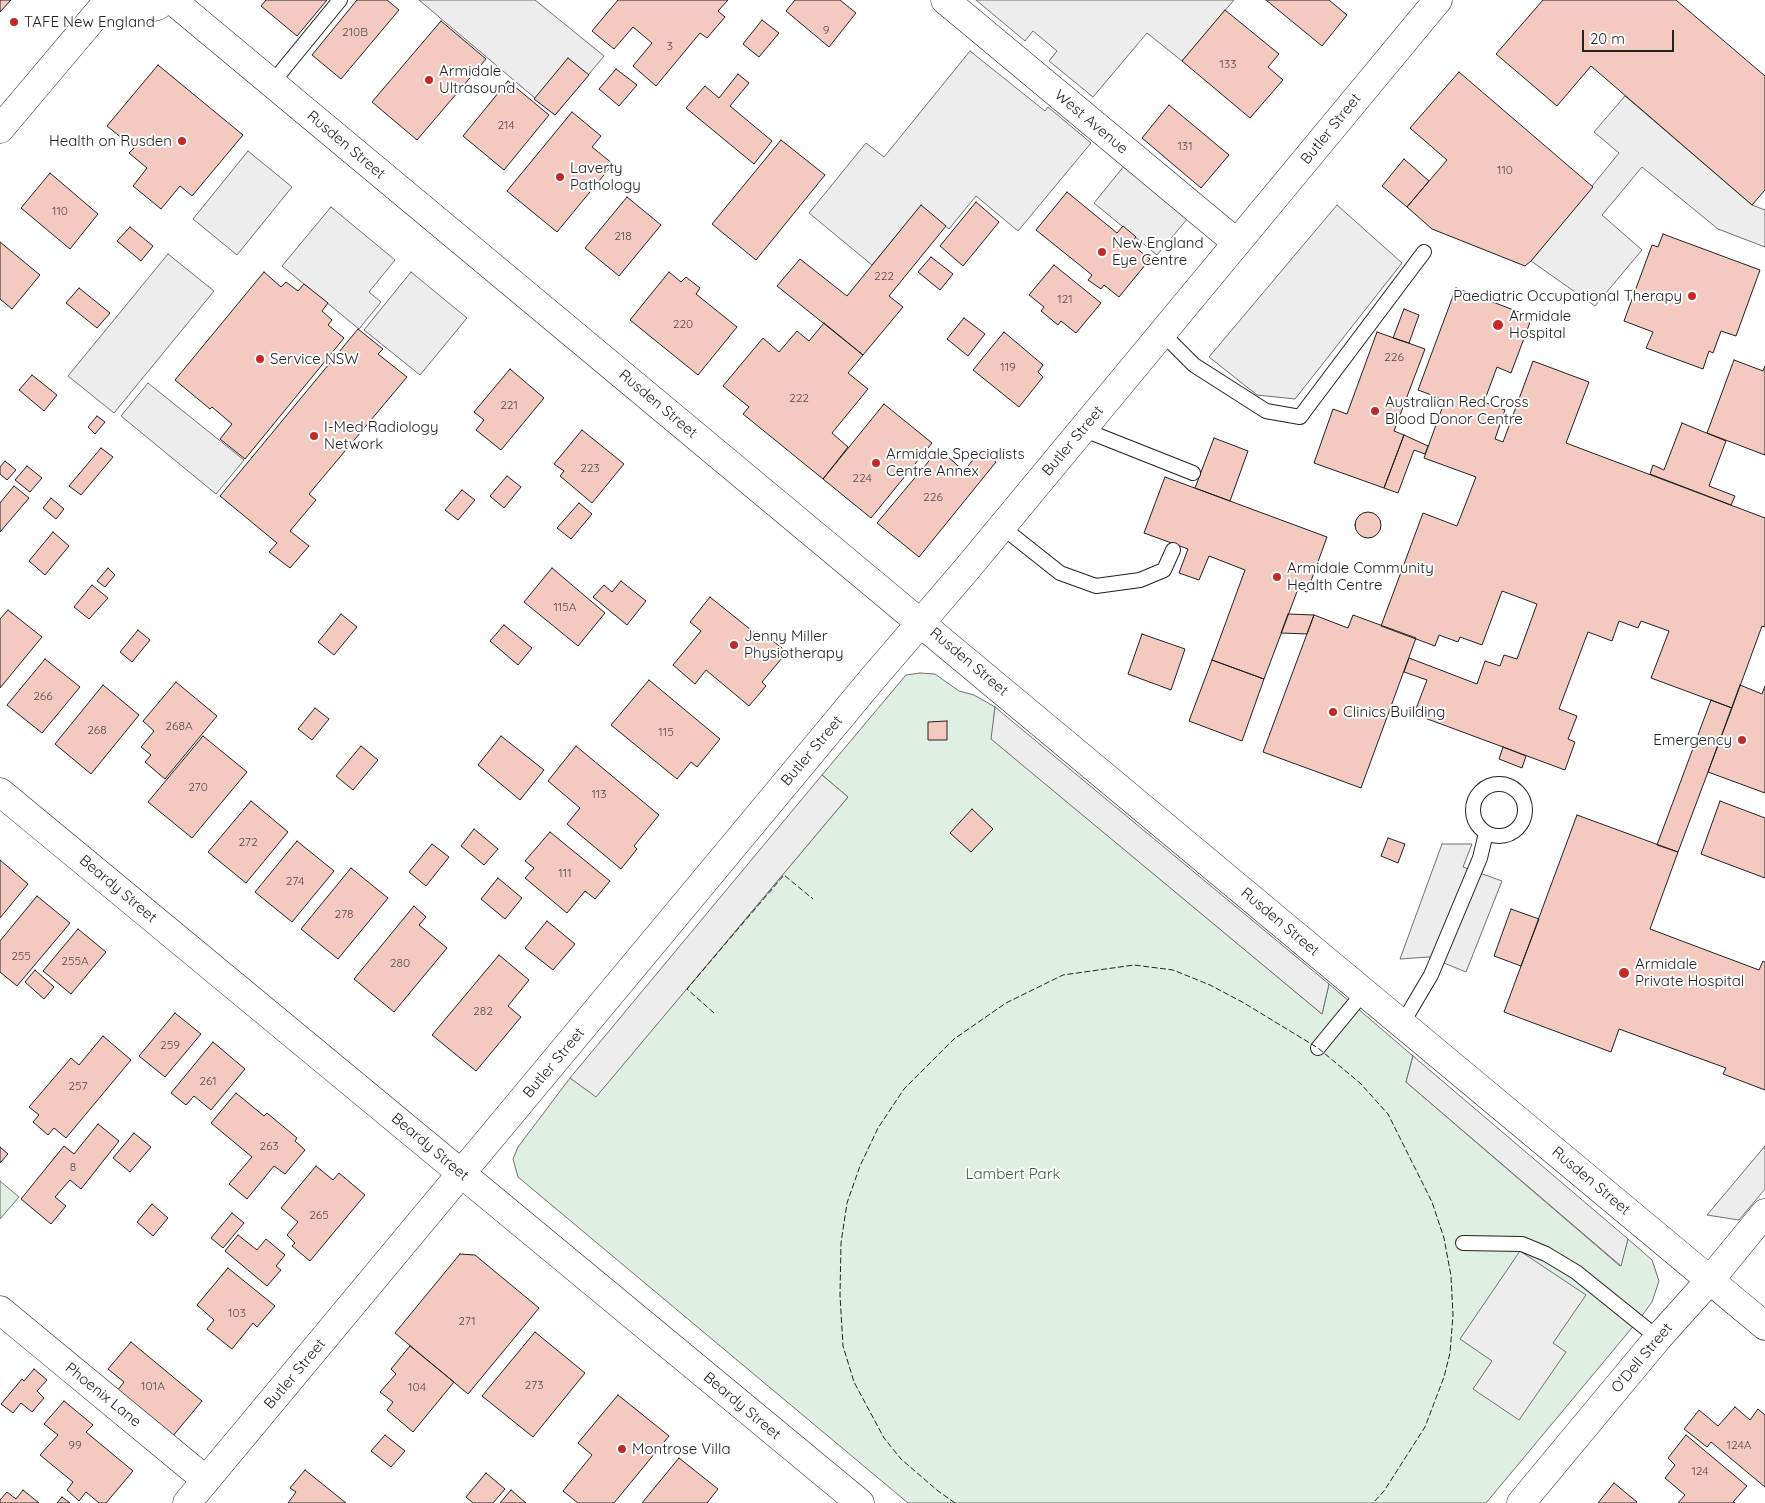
<!DOCTYPE html>
<style>
body{margin:0}
#map{position:relative;width:1765px;height:1503px;overflow:hidden;background:#fff;font-family:Quicksand,sans-serif}
canvas{display:block}
.scale{position:absolute;left:1582px;top:30px;width:92px;height:22px;box-sizing:border-box;border:2px solid #222;border-top:0;padding-left:6px;font-size:15px;line-height:18px;white-space:nowrap;color:#222;-webkit-text-stroke:4px #fff;paint-order:stroke}
</style>
<div id="map">
<canvas width="1765" height="1503"></canvas>
<div class="scale">20 m</div>
</div>
<script>
const g = document.querySelector('canvas').getContext('2d');
g.lineJoin = 'round';
function paint(path, color) { g.fillStyle = color; g.fill(path, 'evenodd'); }
const shape = rows => new Path2D(rows.map(r => 'M' + r).join(''));
function stroke(path, color, width, dash) { g.strokeStyle = color; g.lineWidth = width; g.lineCap = dash ? 'butt' : 'round'; g.setLineDash(dash || []); g.stroke(path); }
function write(font, color, halo, rows, align = 'center') {
  g.font = font + ' Quicksand,sans-serif'; g.lineWidth = 4; g.setLineDash([]); g.textBaseline = 'middle'; g.strokeStyle = halo; g.fillStyle = color; for (const [text, x, y, turn = 0] of rows) {
    g.save(); g.translate(x, y); g.rotate((+turn || 0) * Math.PI / 180); g.textAlign = isNaN(turn) ? turn : align; if (halo) g.strokeText(text, 0, 0); g.fillText(text, 0, 0); g.restore();
  }
}
const green = shape([
 [920,673,935,674,959,691,974,695,995,707,992,739,1322,1014,1329,984,1413,1056,1406,1082,1620,1266,1628,1239,1652,1260,1659,1281,1652,1302,1641,1317,1486,1503,908,1503,518,1177,513,1159,518,1147,570,1078,596,1096,848,797,822,775,906,675,920,673],
 [0,1181,19,1197,0,1219,0,1181]
]);
paint(green, '#e0efe3');
stroke(green, '#6f6f6f', 1);
const parking = shape([
 [419,0,535,0,604,56,555,115,419,0],
 [976,0,1234,0,1182,61,1147,33,1093,97,1049,61,1057,51,1033,31,1025,41,976,0],
 [970,51,1045,111,1048,107,1091,143,1018,231,976,196,949,229,921,206,872,265,809,213,866,143,884,157,970,51],
 [1625,96,1752,205,1765,210,1765,247,1718,229,1642,167,1602,215,1642,250,1595,306,1531,261,1619,153,1594,132,1625,96],
 [248,151,292,187,237,255,193,219,248,151],
 [1124,166,1188,218,1157,255,1094,203,1124,166],
 [1337,205,1402,263,1295,399,1257,395,1209,357,1337,205],
 [331,207,395,260,369,292,381,302,359,329,282,266,331,207],
 [168,254,214,291,114,413,68,376,168,254],
 [411,272,467,318,420,375,364,330,411,272],
 [148,383,244,460,216,494,121,416,148,383],
 [995,707,1329,984,1322,1014,991,739,995,707],
 [822,775,848,797,596,1097,570,1078,822,775],
 [1442,844,1472,844,1463,867,1502,881,1466,972,1429,957,1400,959,1442,844],
 [1413,1056,1628,1239,1621,1266,1406,1082,1413,1056],
 [1765,1146,1765,1189,1739,1220,1707,1215,1765,1146],
 [1520,1251,1586,1295,1553,1343,1566,1352,1519,1420,1473,1389,1492,1361,1460,1339,1520,1251]
]);
paint(parking, '#ededed');
stroke(parking, '#6f6f6f', 1);
const building = shape([
 [0,0,11,0,0,12,0,0],
 [266,0,327,0,297,36,261,6,266,0],
 [357,0,387,0,399,10,341,79,312,55,357,0],
 [618,0,728,0,718,11,725,17,707,38,700,33,656,86,633,66,652,43,633,27,614,49,592,31,618,0],
 [795,0,840,0,856,13,829,47,786,11,795,0],
 [1266,0,1329,0,1347,15,1322,46,1266,0],
 [1543,0,1676,0,1765,76,1765,190,1752,205,1591,66,1557,106,1496,54,1543,0],
 [1225,10,1279,54,1268,67,1283,80,1250,118,1182,61,1225,10],
 [762,20,779,33,759,57,743,44,762,20],
 [441,21,486,59,417,140,372,102,441,21],
 [568,58,589,75,555,115,534,99,568,58],
 [158,65,243,135,192,196,180,186,161,209,133,186,147,168,129,153,134,148,107,126,158,65],
 [616,69,637,85,619,106,599,89,616,69],
 [1459,72,1593,187,1531,261,1525,266,1432,229,1407,207,1447,160,1410,128,1459,72],
 [738,74,749,83,730,106,772,141,754,164,686,108,705,86,719,98,738,74],
 [508,81,549,115,504,170,463,136,508,81],
 [1169,105,1229,155,1201,188,1142,138,1169,105],
 [572,112,601,136,592,147,613,164,557,232,507,191,572,112],
 [781,140,825,175,756,260,712,224,781,140],
 [1404,159,1429,181,1407,207,1382,186,1404,159],
 [50,173,98,214,70,249,21,208,50,173],
 [1067,192,1117,233,1123,226,1136,237,1131,244,1150,259,1119,297,1104,285,1101,289,1088,280,1092,275,1036,230,1067,192],
 [627,197,661,225,619,276,585,248,627,197],
 [976,202,999,222,963,266,940,246,976,202],
 [921,205,946,226,889,296,903,307,863,355,777,286,800,259,847,296,921,205],
 [130,227,153,246,141,261,117,241,130,227],
 [1663,234,1760,270,1736,336,1721,331,1713,353,1709,351,1703,369,1646,348,1653,332,1624,321,1652,245,1658,247,1663,234],
 [0,242,40,275,12,309,0,299,0,242],
 [931,257,953,274,940,290,918,272,931,257],
 [1054,265,1101,303,1076,333,1061,321,1058,325,1041,311,1044,307,1029,295,1054,265],
 [264,272,281,287,286,282,298,291,304,284,328,303,322,311,332,320,328,325,344,338,245,459,220,439,232,424,212,407,210,409,175,380,264,272],
 [669,272,681,282,686,277,700,288,696,294,737,327,698,375,630,320,669,272],
 [79,288,110,313,97,328,66,303,79,288],
 [1456,288,1532,317,1511,373,1497,367,1484,402,1505,410,1495,439,1503,442,1533,361,1589,382,1566,443,1765,518,1765,627,1762,626,1732,708,1651,678,1669,631,1641,621,1638,628,1619,621,1612,641,1588,632,1559,709,1577,716,1568,739,1575,742,1565,770,1414,714,1427,680,1404,672,1409,658,1477,684,1485,661,1500,666,1504,655,1517,659,1537,604,1502,591,1482,645,1460,637,1458,642,1439,635,1435,646,1381,626,1423,513,1457,526,1476,477,1424,458,1445,400,1418,390,1456,288],
 [1404,309,1419,315,1409,343,1393,338,1404,309],
 [964,318,985,334,968,356,947,339,964,318],
 [824,323,863,355,848,373,868,389,832,433,848,447,823,479,743,414,749,407,723,386,763,338,779,352,797,331,809,341,824,323],
 [358,329,383,349,378,354,407,377,309,494,316,500,290,531,309,546,290,568,269,552,277,543,220,496,358,329],
 [1004,332,1043,365,1038,372,1043,377,1019,407,973,370,1004,332],
 [1377,332,1425,349,1394,431,1404,435,1384,488,1314,463,1333,409,1347,414,1377,332],
 [1734,360,1763,371,1765,366,1765,455,1707,433,1734,360],
 [510,369,544,398,501,450,476,430,484,420,474,412,510,369],
 [32,375,57,395,44,411,19,390,32,375],
 [884,404,932,443,871,518,823,479,884,404],
 [97,416,105,422,95,434,88,427,97,416],
 [1682,423,1726,441,1709,486,1735,496,1731,505,1650,474,1653,465,1664,470,1682,423],
 [582,430,624,464,592,503,560,476,564,471,554,464,582,430],
 [1404,435,1428,446,1425,454,1414,450,1398,493,1384,488,1404,435],
 [1214,438,1248,451,1230,501,1195,488,1214,438],
 [101,448,113,457,81,495,69,486,101,448],
 [939,449,964,471,981,450,996,462,919,557,877,523,939,449],
 [5,461,16,470,7,480,0,474,0,467,5,461],
 [27,466,42,478,30,492,15,480,27,466],
 [507,476,521,487,504,508,490,496,507,476],
 [1165,477,1327,537,1307,592,1298,589,1264,679,1212,660,1245,570,1209,556,1199,580,1179,573,1188,549,1144,533,1165,477],
 [14,486,29,498,0,532,0,503,14,486],
 [462,490,475,500,458,520,445,510,462,490],
 [51,498,64,509,56,519,43,508,51,498],
 [579,503,592,514,571,539,557,528,579,503],
 '1355 525a13 13 0 1 1 26 0a13 13 0 1 1-26 0Z',
 [53,532,69,546,45,575,29,561,53,532],
 [108,568,115,575,105,587,97,581,108,568],
 [552,568,605,613,578,646,524,602,552,568],
 [621,581,646,601,627,625,593,597,604,585,612,592,621,581],
 [92,585,108,598,89,619,74,607,92,585],
 [710,597,761,638,764,634,787,652,762,682,766,686,749,706,706,670,695,684,673,665,701,631,690,622,710,597],
 [8,610,42,637,0,688,0,619,8,610],
 [341,614,357,627,334,655,318,642,341,614],
 [1288,614,1314,615,1307,634,1281,633,1288,614],
 [1314,615,1348,628,1353,615,1416,638,1361,788,1263,752,1314,615],
 [504,625,532,648,518,665,490,641,504,625],
 [138,630,150,640,132,662,120,652,138,630],
 [1142,634,1185,649,1171,690,1128,674,1142,634],
 [45,659,80,687,42,733,7,705,45,659],
 [1212,660,1264,679,1242,741,1189,721,1212,660],
 [649,680,720,739,697,767,691,762,677,779,611,725,649,680],
 [176,682,217,716,165,779,145,762,151,755,141,747,154,731,143,721,176,682],
 [103,685,139,715,91,774,55,744,103,685],
 [1740,685,1762,694,1765,686,1765,793,1708,772,1740,685],
 [1711,700,1732,708,1678,852,1657,845,1711,700],
 [315,708,329,719,312,740,298,729,315,708],
 [947,721,947,740,928,740,928,722,947,721],
 [203,736,247,772,192,838,148,802,203,736],
 [501,736,544,770,520,800,478,765,501,736],
 [361,746,378,760,353,790,336,776,361,746],
 [576,746,659,815,634,846,637,849,621,869,567,824,580,808,548,781,576,746],
 [1503,747,1526,756,1522,768,1499,759,1503,747],
 [251,801,288,832,246,883,208,852,251,801],
 [1720,801,1765,818,1765,878,1701,854,1720,801],
 [972,809,993,829,971,852,950,833,972,809],
 [1577,815,1678,852,1650,929,1759,970,1763,961,1765,962,1765,1090,1723,1074,1726,1068,1619,1029,1611,1052,1504,1012,1577,815],
 [474,829,498,849,484,865,461,846,474,829],
 [550,832,610,881,595,899,585,891,567,913,525,878,534,868,525,861,550,832],
 [1388,838,1405,844,1398,863,1381,856,1388,838],
 [297,841,334,871,292,922,255,892,297,841],
 [432,844,449,857,426,886,409,872,432,844],
 [0,860,28,884,0,918,0,860],
 [351,868,388,898,338,959,301,929,351,868],
 [498,878,522,898,505,919,481,899,498,878],
 [37,896,70,923,17,986,0,972,0,941,37,896],
 [414,906,426,917,419,925,447,948,394,1012,354,979,414,906],
 [1511,909,1539,919,1521,966,1494,956,1511,909],
 [547,921,575,944,553,970,525,948,547,921],
 [78,929,106,952,71,994,43,971,78,929],
 [499,955,529,980,508,1006,521,1017,476,1071,432,1035,499,955],
 [35,970,54,987,44,999,25,982,35,970],
 [175,1013,201,1034,165,1077,139,1056,175,1013],
 [103,1036,131,1060,66,1138,54,1128,48,1135,33,1122,39,1115,29,1107,71,1058,79,1065,103,1036],
 [213,1042,245,1069,211,1110,194,1096,186,1105,171,1093,213,1042],
 [236,1093,264,1116,267,1113,297,1138,295,1141,305,1150,285,1174,274,1166,247,1199,229,1184,252,1157,211,1123,236,1093],
 [98,1124,119,1141,81,1189,70,1180,55,1197,66,1206,51,1224,21,1199,64,1146,74,1154,98,1124],
 [134,1133,151,1147,130,1172,113,1158,134,1133],
 [0,1147,8,1154,0,1163,0,1147],
 [316,1166,333,1180,339,1173,365,1195,310,1261,292,1246,295,1243,287,1235,298,1222,281,1208,316,1166],
 [152,1204,168,1218,153,1236,137,1222,152,1204],
 [232,1213,244,1223,223,1248,211,1238,232,1213],
 [238,1235,257,1250,266,1239,285,1255,276,1266,281,1270,267,1286,225,1251,238,1235],
 [460,1254,475,1255,539,1308,468,1394,395,1333,460,1254],
 [228,1268,275,1306,257,1327,253,1323,232,1349,207,1329,214,1320,197,1305,228,1268],
 [535,1332,585,1373,533,1437,482,1396,535,1332],
 [131,1342,202,1401,172,1437,117,1391,124,1382,108,1369,131,1342],
 [410,1346,454,1382,413,1432,387,1410,393,1402,380,1392,396,1374,391,1369,410,1346],
 [34,1369,47,1380,37,1391,44,1398,32,1412,21,1403,13,1413,1,1404,22,1379,24,1381,34,1369],
 [618,1395,669,1436,614,1503,578,1503,563,1491,592,1455,578,1443,618,1395],
 [64,1401,93,1425,86,1432,133,1471,106,1503,99,1503,86,1492,79,1501,67,1490,73,1482,40,1455,58,1435,44,1424,64,1401],
 [1735,1407,1750,1420,1758,1409,1765,1415,1765,1487,1711,1442,1707,1447,1684,1429,1699,1410,1718,1426,1735,1407],
 [385,1435,405,1451,391,1467,371,1451,385,1435],
 [1686,1435,1747,1486,1733,1502,1735,1503,1678,1503,1685,1495,1665,1478,1675,1465,1668,1458,1686,1435],
 [679,1458,718,1489,707,1503,642,1503,679,1458],
 [305,1470,346,1503,288,1503,296,1492,290,1488,305,1470],
 [486,1473,505,1489,493,1503,473,1503,466,1497,486,1473],
 [1614,1483,1637,1502,1636,1503,1598,1503,1614,1483],
 [23,1490,39,1503,0,1503,0,1500,7,1492,16,1499,23,1490],
 [511,1490,526,1503,500,1503,511,1490],
 [62,1497,70,1503,57,1503,62,1497]
]);
paint(building, '#f3c9c0');
stroke(building, '#222', 1);
const lane = shape([
 [272,83,340,0],
 [1162,333,1194,365,1266,411,1300,417,1424,252],
 [1082,429,1193,473],
 [1002,527,1060,573,1096,586,1140,580,1164,570,1173,550],
 '1473 810a26 26 0 1 1 52 0a26 26 0 1 1-52 0Z',
 [1402,1024,1431,975,1480,858,1486,833],
 [1318,1048,1364,992],
 [1463,1243,1522,1244,1546,1254,1576,1272,1658,1338]
]);
const street = shape([
 [172,0,1765,1326],
 [945,0,1237,243],
 [0,792,860,1503],
 [0,1310,206,1480],
 [187,1503,874,677,966,570,1438,0],
 [1521,1503,1658,1338,1710,1280,1765,1213]
]);
const secondary = shape([
 [106,0,121,10,136,12,157,6,166,0],
 [0,129,107,2]
]);
stroke(lane, '#222', 16);
stroke(street, '#222', 29);
stroke(secondary, '#222', 29);
stroke(lane, '#fff', 14);
stroke(street, '#fff', 28);
stroke(secondary, '#fff', 28);
stroke(shape([
 [714,1013,687,989,784,875,813,899],
 [955,1503,938,1491,901,1459,884,1438,854,1382,843,1346,840,1295,841,1243,847,1203,860,1166,878,1128,904,1089,954,1039,1006,1003,1063,975,1134,965,1173,970,1210,985,1244,1003,1318,1048,1360,1083,1388,1114,1432,1202,1444,1238,1451,1276,1453,1315,1450,1353,1444,1377,1425,1427,1384,1491,1373,1503]
]), '#222', 1, [6, 2.5]);
for (const [x, y, r, color] of [
 [14,22,5,"#c62828"],
 [429,80,5,"#c62828"],
 [182,141,5,"#c62828"],
 [560,177,5,"#c62828"],
 [1102,252,5,"#c62828"],
 [1692,296,5,"#c62828"],
 [1498,325,6,"#c62828"],
 [260,359,5,"#c62828"],
 [1375,411,5,"#c62828"],
 [314,436,5,"#c62828"],
 [876,463,5,"#c62828"],
 [1277,577,5,"#c62828"],
 [734,645,5,"#c62828"],
 [1333,712,5,"#c62828"],
 [1742,740,5,"#c62828"],
 [1624,973,6,"#c62828"],
 [622,1449,5,"#c62828"]
]) { const dot = new Path2D(); dot.arc(x, y, r, 0, 2 * Math.PI); g.fillStyle = color; g.fill(dot); stroke(dot, '#fff', 2); }
write('12px', '#564c4a', null, [
 ["9",826,30],
 ["210B",355,32],
 ["3",670,46],
 ["133",1228,64],
 ["214",506,125],
 ["131",1185,146],
 ["110",1505,170],
 ["110",60,211],
 ["218",623,236],
 ["222",884,276],
 ["121",1065,299],
 ["220",683,324],
 ["226",1394,357],
 ["119",1008,367],
 ["222",799,398],
 ["221",509,405],
 ["223",590,468],
 ["224",862,478],
 ["226",933,497],
 ["115A",565,607],
 ["266",43,696],
 ["268A",179,726],
 ["268",97,730],
 ["115",666,732],
 ["270",198,787],
 ["113",599,794],
 ["272",248,842],
 ["111",565,873],
 ["274",295,881],
 ["278",344,914],
 ["255",21,956],
 ["255A",75,961],
 ["280",400,963],
 ["282",483,1011],
 ["259",170,1045],
 ["261",208,1081],
 ["257",78,1086],
 ["263",269,1146],
 ["8",73,1167],
 ["265",319,1215],
 ["103",237,1313],
 ["271",467,1321],
 ["273",534,1385],
 ["101A",153,1386],
 ["104",417,1387],
 ["99",75,1445],
 ["124A",1739,1445],
 ["124",1700,1471]
]);
write('15px', '#222', '#fff', [
 ["TAFE New England",24,22],
 ["Armidale",439,71],
 ["Ultrasound",439,88],
 ["Health on Rusden",172,141,"right"],
 ["Laverty",570,168],
 ["Pathology",570,185],
 ["New England",1112,243],
 ["Eye Centre",1112,260],
 ["Paediatric Occupational Therapy",1682,296,"right"],
 ["Armidale",1509,316],
 ["Hospital",1509,333],
 ["Service NSW",270,359],
 ["Australian Red Cross",1385,402],
 ["Blood Donor Centre",1385,419],
 ["I-Med Radiology",324,427],
 ["Network",324,444],
 ["Armidale Specialists",886,454],
 ["Centre Annex",886,471],
 ["Armidale Community",1287,568],
 ["Health Centre",1287,585],
 ["Jenny Miller",744,636],
 ["Physiotherapy",744,653],
 ["Clinics Building",1343,712],
 ["Emergency",1732,740,"right"],
 ["Armidale",1635,964],
 ["Private Hospital",1635,981],
 ["Montrose Villa",632,1449]
], 'left');
write('15px', '#222', '#fff', [
 ["West Avenue",1091,122,40],
 ["Butler Street",1331,129,-51],
 ["Rusden Street",346,145,40],
 ["Rusden Street",658,404,40],
 ["Butler Street",1073,441,-50],
 ["Rusden Street",969,662,40],
 ["Butler Street",812,751,-50],
 ["Beardy Street",118,889,40],
 ["Rusden Street",1280,922,40],
 ["Butler Street",554,1063,-50],
 ["Beardy Street",430,1147,40],
 ["Rusden Street",1591,1181,40],
 ["O'Dell Street",1642,1358,-50],
 ["Butler Street",295,1374,-50],
 ["Phoenix Lane",103,1395,39],
 ["Beardy Street",742,1406,40]
]);
write('15px', '#2f5e38', '#fff', [
 ["Lambert Park",1013,1174]
]);
</script>
